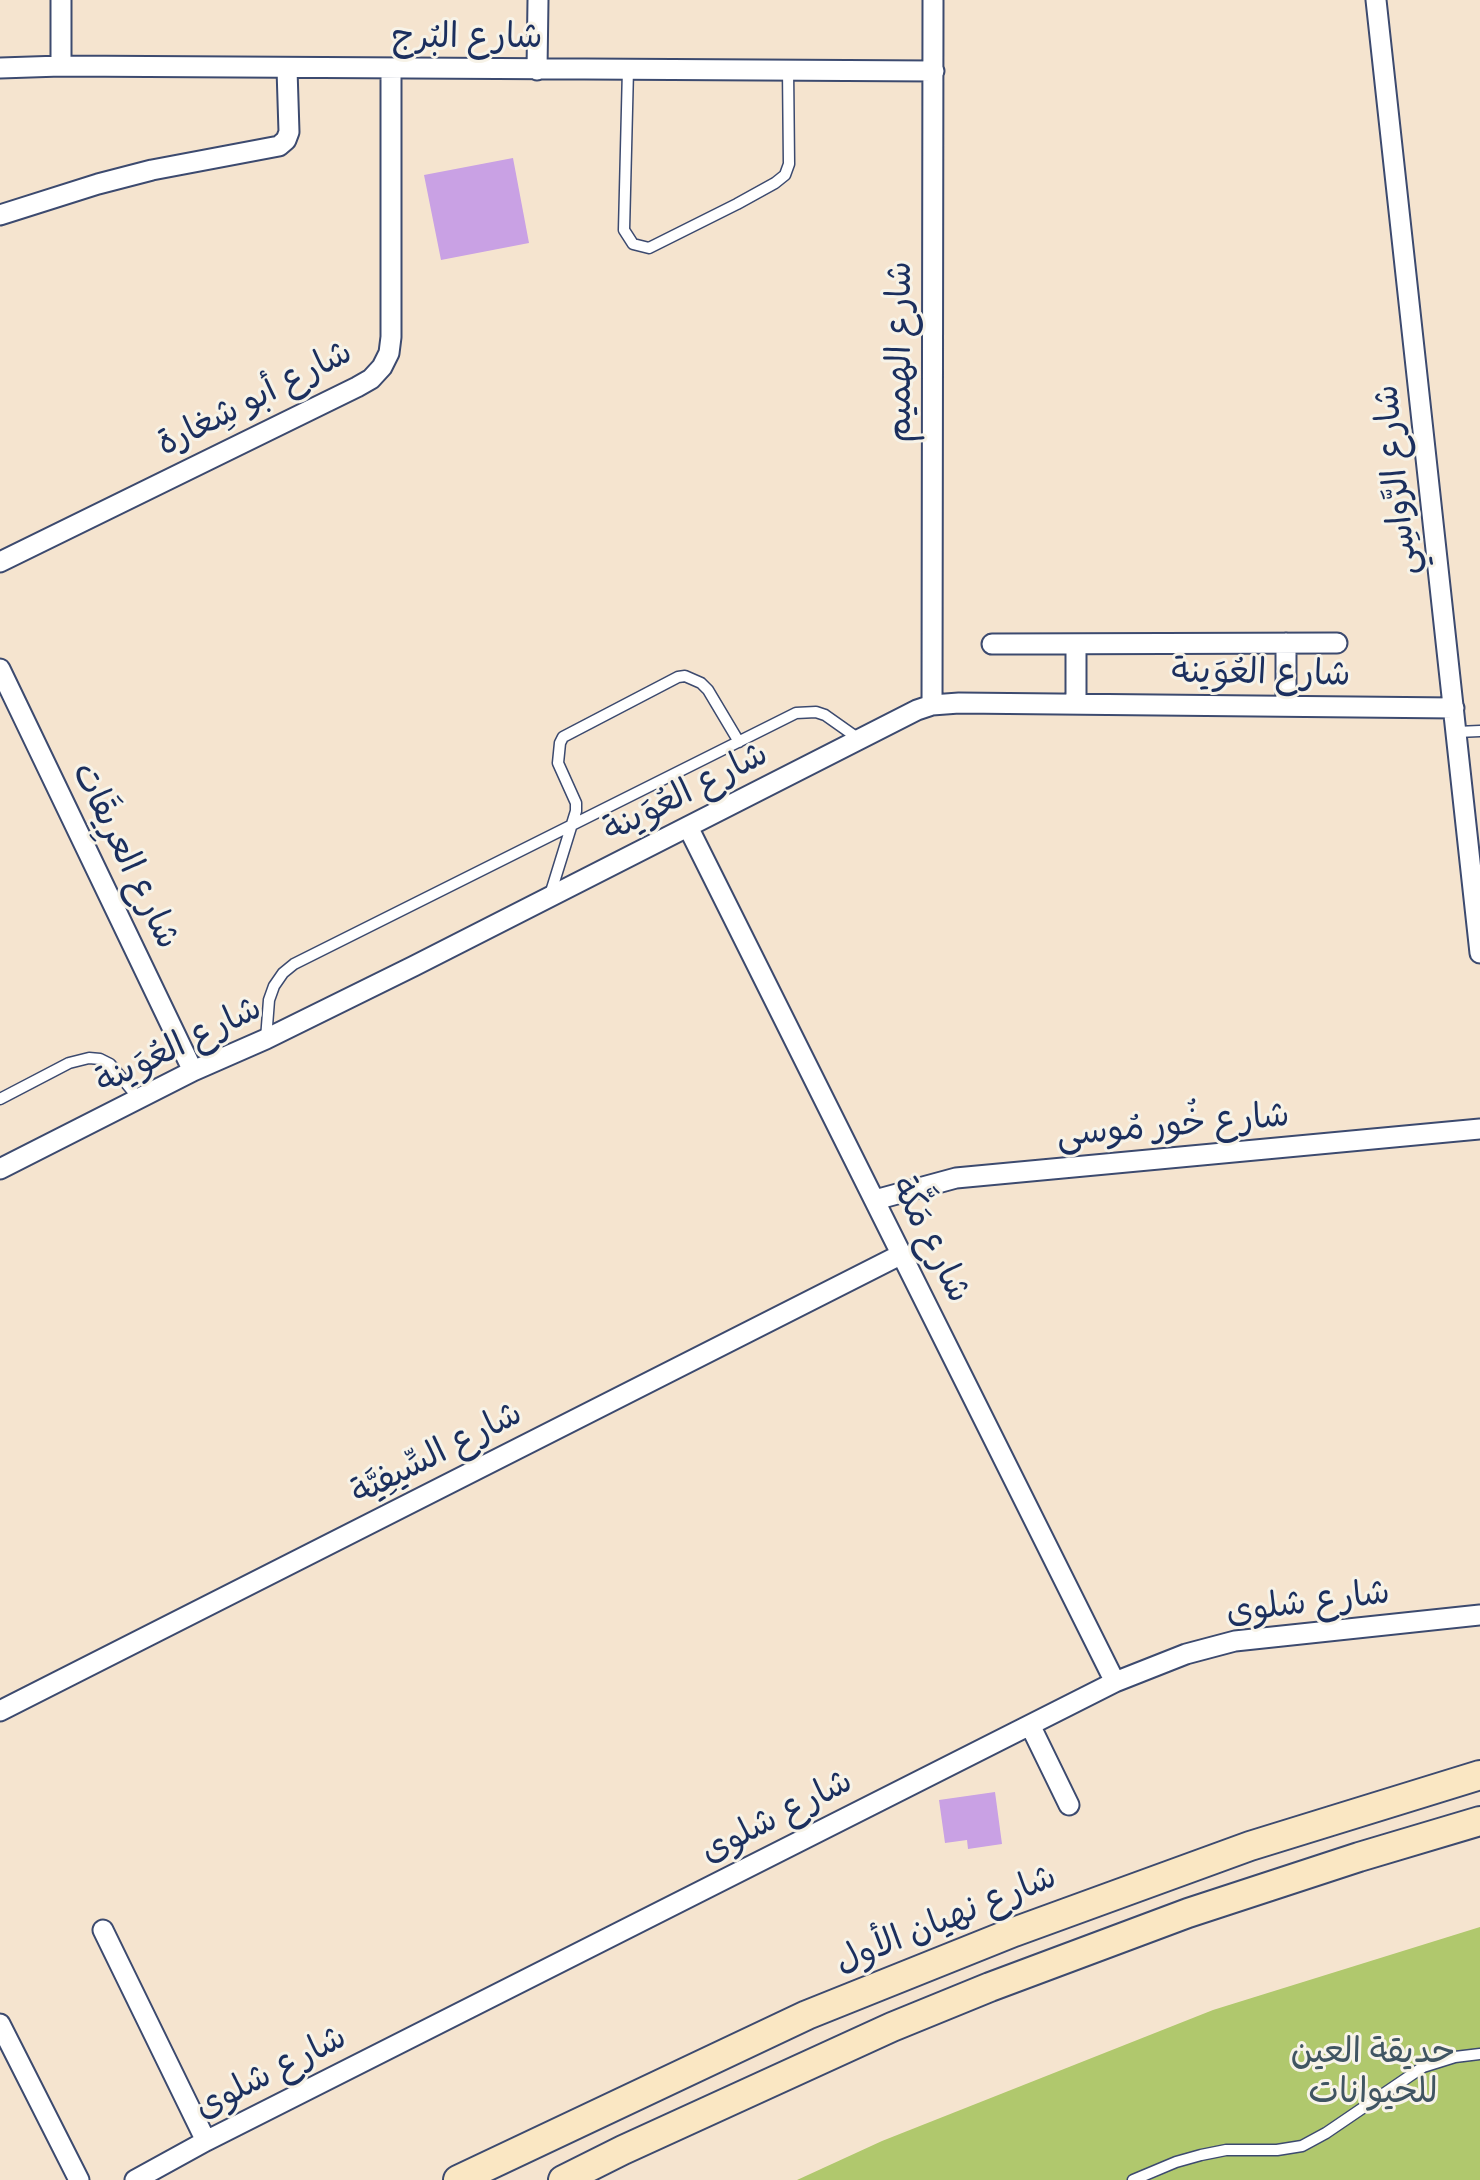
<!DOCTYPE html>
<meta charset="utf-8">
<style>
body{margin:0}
canvas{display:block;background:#f5e4cf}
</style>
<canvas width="1480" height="2180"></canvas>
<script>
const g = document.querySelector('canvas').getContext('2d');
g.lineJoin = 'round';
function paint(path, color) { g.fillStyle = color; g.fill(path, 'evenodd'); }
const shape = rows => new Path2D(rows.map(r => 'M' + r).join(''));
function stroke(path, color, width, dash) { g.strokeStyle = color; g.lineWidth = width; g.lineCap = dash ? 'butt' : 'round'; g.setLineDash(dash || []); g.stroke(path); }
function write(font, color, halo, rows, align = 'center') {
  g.font = font + ' Caveat,"Playpen Sans Arabic",sans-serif'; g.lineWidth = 6; g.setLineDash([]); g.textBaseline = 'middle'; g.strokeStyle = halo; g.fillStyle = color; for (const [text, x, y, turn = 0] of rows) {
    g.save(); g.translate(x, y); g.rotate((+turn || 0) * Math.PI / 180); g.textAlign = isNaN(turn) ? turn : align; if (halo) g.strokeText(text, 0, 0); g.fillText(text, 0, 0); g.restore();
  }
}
paint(shape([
 [1480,1927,1480,2180,797,2180,882,2141,1213,2010]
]), '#b0c86d');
paint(shape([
 [513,158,529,243,441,260,424,175],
 [995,1792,1002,1844,968,1849,967,1840,945,1843,939,1800]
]), '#c9a1e4');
const service = shape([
 [628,69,624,230,633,244,649,248,737,204,775,183,785,175,789,164,788,69],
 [1457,732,1480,731],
 [550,895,576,811,576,803,558,763,560,743,563,737,678,677,685,676,701,683,708,690,739,742],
 [266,1039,269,1000,274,986,283,973,294,964,796,713,816,712,825,715,859,739],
 [0,1099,69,1063,89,1058,100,1059,110,1064,140,1100],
 [1133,2180,1176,2162,1201,2155,1226,2150,1277,2150,1302,2146,1326,2133,1423,2067,1455,2057,1480,2054]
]);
const minor = shape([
 [1376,0,1480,953],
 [61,66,61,0],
 [0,68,61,66,934,71],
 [537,70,538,0],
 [0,215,98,184,152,170,279,146,286,140,289,132,287,69],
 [0,562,357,387,371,379,382,367,389,353,391,337,391,69],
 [992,644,1337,643],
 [0,669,193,1071],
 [1076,704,1076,644],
 [932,705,933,0],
 [1286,706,1286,643],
 [688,827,1115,1682],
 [0,1169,193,1071,266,1039,414,966,917,710,932,705,959,703,1454,708],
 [875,1200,956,1178,1480,1129],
 [0,1711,902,1254],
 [1030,1725,1069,1805],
 [103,1930,206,2141],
 [0,2024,79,2180],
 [135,2180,206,2141,1115,1682,1186,1654,1235,1641,1480,1615]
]);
const secondary = shape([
 [458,2180,807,2015,1014,1932,1250,1846,1480,1775],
 [563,2180,623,2150,892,2027,990,1987,1188,1913,1359,1857,1480,1821]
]);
stroke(service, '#3c4a6f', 13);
stroke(minor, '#3c4a6f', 23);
stroke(secondary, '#3c4a6f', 32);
stroke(service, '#fff', 10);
stroke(minor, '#fff', 19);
stroke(secondary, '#fae7c3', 28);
write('35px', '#1b2f5e', '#f7f3e8', [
 ["شارع البُرج",467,38],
 ["شارع الهميم",901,352,-90],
 ["شارع أبو شِغارة",255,399,-27],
 ["شارع الرَّواسِي",1397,480,-96],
 ["شارع العُوَينة",1261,674,1],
 ["شارع العُوَينة",686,793,-27],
 ["شارع العرِيقَات",125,856,64],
 ["شارع العُوَينة",179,1046,-26],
 ["شارع خُور مُوسى",1173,1126,-5],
 ["شارع مَكَّة",930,1240,63],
 ["شارع السِّيفِيَّة",437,1454,-27],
 ["شارع شلوى",1308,1603,-7],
 ["شارع شلوى",777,1817,-27],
 ["شارع نهيان الأول",946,1920,-22],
 ["شارع شلوى",271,2073,-27]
]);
write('35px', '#405562', '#f7f3e8', [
 ["حديقة العين",1373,2053],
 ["للحيوانات",1373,2093]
]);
</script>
